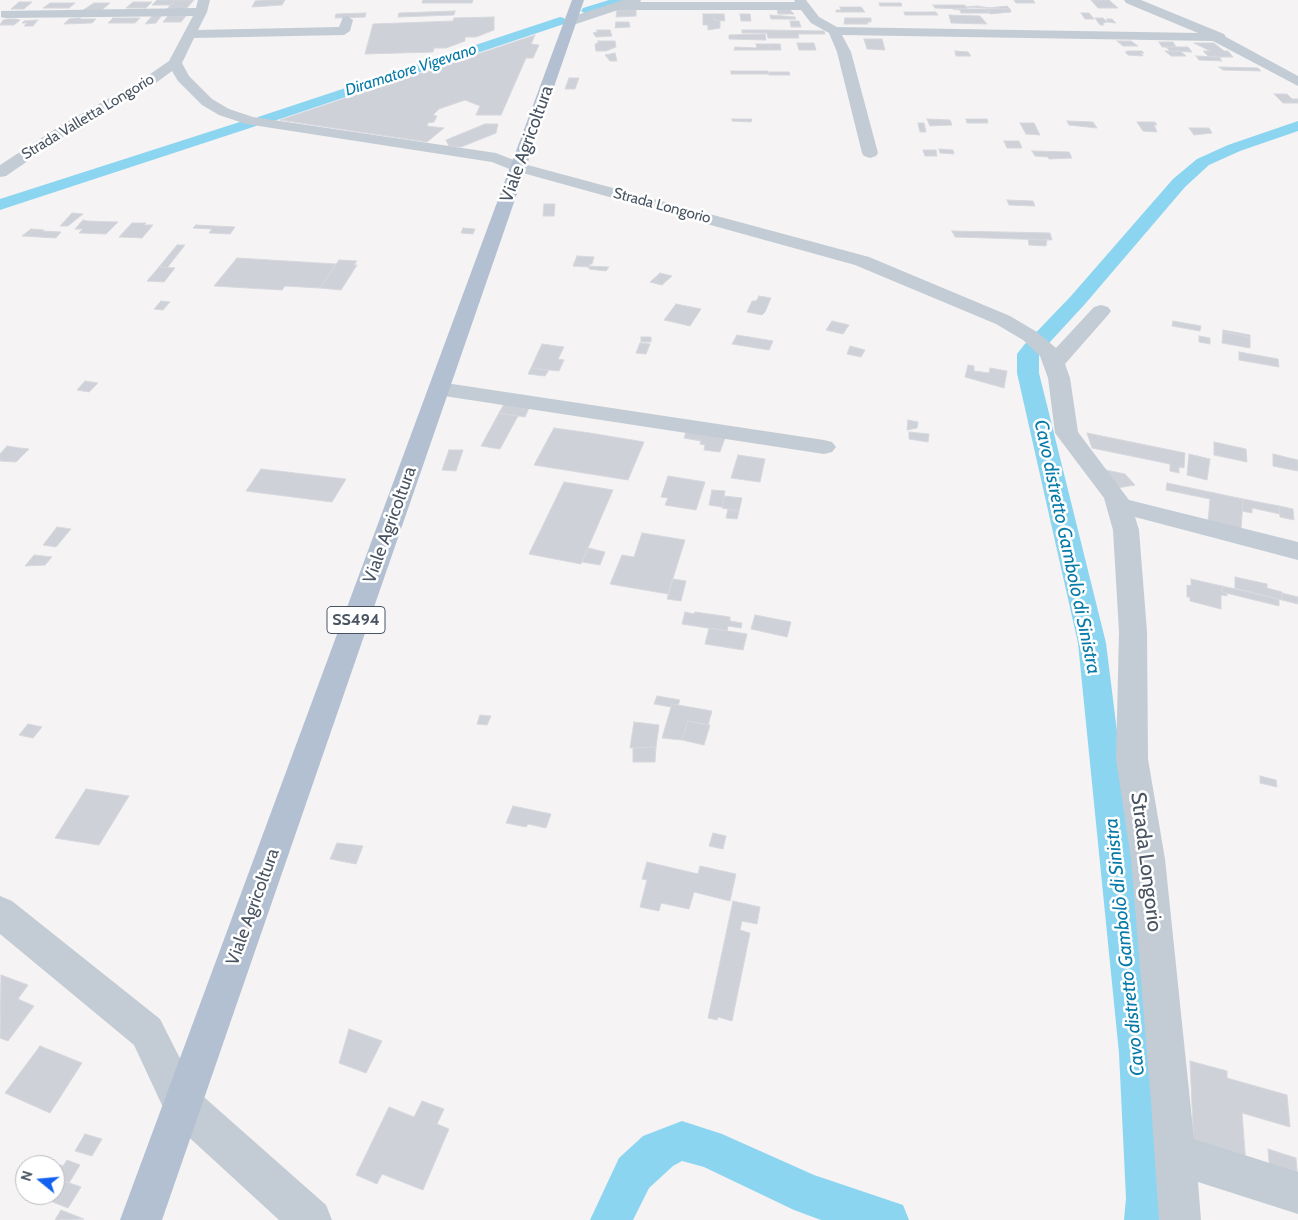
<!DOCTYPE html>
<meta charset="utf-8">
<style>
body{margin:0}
#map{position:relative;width:1298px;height:1220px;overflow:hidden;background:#f5f3f3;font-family:Cabin,sans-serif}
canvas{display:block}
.north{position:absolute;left:15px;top:1155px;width:50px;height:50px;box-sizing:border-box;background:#fff;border:1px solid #b6bbc0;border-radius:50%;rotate:287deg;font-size:14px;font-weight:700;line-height:20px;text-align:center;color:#495462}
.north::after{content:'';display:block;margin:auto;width:18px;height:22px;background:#1262ef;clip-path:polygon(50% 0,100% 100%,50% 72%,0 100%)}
</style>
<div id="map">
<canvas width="1298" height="1220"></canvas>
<div class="north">N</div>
</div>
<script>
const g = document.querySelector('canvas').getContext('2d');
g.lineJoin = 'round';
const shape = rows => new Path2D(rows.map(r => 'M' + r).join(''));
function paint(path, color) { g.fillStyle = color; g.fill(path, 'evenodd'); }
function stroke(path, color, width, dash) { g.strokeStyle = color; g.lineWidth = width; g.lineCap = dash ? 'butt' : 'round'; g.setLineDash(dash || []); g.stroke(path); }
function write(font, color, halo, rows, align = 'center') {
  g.font = font + ' Cabin,sans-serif'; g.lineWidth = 5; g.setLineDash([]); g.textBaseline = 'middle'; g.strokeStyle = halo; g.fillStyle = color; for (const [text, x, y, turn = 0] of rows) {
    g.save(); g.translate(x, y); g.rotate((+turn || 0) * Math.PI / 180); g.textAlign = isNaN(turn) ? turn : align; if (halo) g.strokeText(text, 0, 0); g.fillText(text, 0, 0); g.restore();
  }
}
paint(shape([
 [609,0,627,0,625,3,587,15,581,11,583,8,609,0],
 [560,17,564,18,566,21,564,24,268,123,258,123,256,126,0,210,0,199,246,120,256,120,258,117,560,17],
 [1298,121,1298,131,1240,151,1209,165,1185,187,1085,304,1039,354,1039,373,1106,643,1157,1053,1168,1198,1166,1220,1124,1220,1126,1198,1119,1053,1078,643,1017,373,1017,354,1024,345,1071,296,1173,179,1197,159,1228,145,1298,121],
 [682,1121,722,1134,814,1175,903,1205,909,1220,821,1220,794,1210,704,1167,682,1161,673,1166,649,1188,633,1220,590,1220,619,1158,643,1136,682,1121]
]), '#8cd5f1');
const building = shape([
 [157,0,175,0,171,5,152,5,157,0],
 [175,0,194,0,185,10,166,10,175,0],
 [264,0,285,0,282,5,252,7,255,1,264,0],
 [423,0,473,0,472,3,422,3,423,0],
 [1014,0,1033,0,1035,3,1016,3,1014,0],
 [1091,0,1109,0,1118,8,1098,8,1091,0],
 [19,2,32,2,24,9,11,9,19,2],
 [133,2,152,2,146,8,126,8,133,2],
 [50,3,75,3,69,8,43,8,50,3],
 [94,3,110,3,102,10,80,12,94,3],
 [879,3,901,3,902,6,880,6,879,3],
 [933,5,965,5,967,9,935,8,933,5],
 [977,6,989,8,1007,6,1010,9,966,7,977,6],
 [840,7,861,7,865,12,836,12,836,10,841,10,840,7],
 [777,9,789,9,794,14,778,14,777,9],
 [953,9,987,9,990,13,961,13,960,10,953,9],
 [987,9,1010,9,1011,12,990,14,987,9],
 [617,10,636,10,636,16,616,17,617,10],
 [455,11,454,15,398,17,399,13,455,11],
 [904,12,936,12,938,15,905,15,904,12],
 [366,13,365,17,335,18,336,14,366,13],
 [1081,13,1089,13,1094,19,1085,19,1081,13],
 [703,14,713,14,714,20,720,21,720,28,708,30,708,25,703,25,703,14],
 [713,14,724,14,725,21,714,20,713,14],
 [740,14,750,14,751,21,741,21,740,14],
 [153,15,162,15,156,23,145,24,153,15],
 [770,15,795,17,796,19,771,19,770,15],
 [949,15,980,16,987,24,951,23,949,15],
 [168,16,186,16,181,22,163,22,168,16],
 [494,17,494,30,476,37,465,37,465,41,446,48,434,48,433,52,365,54,373,24,453,21,454,18,494,17],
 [78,18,81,18,80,19,96,19,92,23,64,24,69,19,78,18],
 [113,18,140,18,135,23,108,23,113,18],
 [845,18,871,18,871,22,867,22,868,24,844,24,845,18],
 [1095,18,1103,18,1106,21,1108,21,1106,19,1112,19,1116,23,1107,22,1103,23,1104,25,1100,25,1095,18],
 [8,19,16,19,20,20,14,25,0,25,3,20,8,19],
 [38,20,33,26,24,26,27,23,22,23,24,21,38,20],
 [790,21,799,21,801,27,791,27,790,21],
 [616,22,629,22,630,27,615,28,616,22],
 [597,30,610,30,612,36,596,37,593,33,597,32,597,30],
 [742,30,766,30,767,33,742,33,742,30],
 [766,30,824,31,825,34,798,34,799,38,768,38,766,30],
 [765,34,766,40,729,39,729,35,765,34],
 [535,35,531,44,539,45,533,58,526,58,501,115,476,115,480,106,465,100,439,109,433,115,437,116,434,122,428,123,427,126,444,128,427,142,280,120,535,35],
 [864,39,882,39,885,50,867,49,864,39],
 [598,41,615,41,616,47,606,51,596,51,595,44,598,43,598,41],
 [1117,41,1131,41,1138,46,1123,46,1117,41],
 [1159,42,1173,42,1176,47,1162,47,1159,42],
 [797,43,814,43,816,50,799,50,797,43],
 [1194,43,1214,43,1224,51,1228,51,1233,57,1209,57,1203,51,1210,51,1194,43],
 [756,44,769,44,770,50,734,50,735,47,757,48,756,44],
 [769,44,780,44,781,50,770,50,769,44],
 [1166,47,1188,47,1192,52,1170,51,1166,47],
 [955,51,968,52,971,56,956,56,955,51],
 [1127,51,1142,51,1144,53,1141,53,1143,56,1128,55,1125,52,1128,52,1127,51],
 [1165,51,1180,51,1186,56,1171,56,1165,51],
 [615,53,617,61,610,61,605,55,615,53],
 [1196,56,1219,57,1222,61,1199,60,1196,56],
 [1219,67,1258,68,1261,71,1223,70,1219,67],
 [731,71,768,71,769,74,731,74,731,71],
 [768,72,789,72,790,75,769,75,768,72],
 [569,78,579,78,575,89,565,89,569,78],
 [1274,94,1287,94,1292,99,1298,99,1298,103,1283,103,1274,94],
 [732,119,752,119,751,122,732,121,732,119],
 [927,119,950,120,952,125,930,126,927,119],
 [966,119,987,119,988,123,967,123,966,119],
 [1067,121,1093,122,1097,128,1069,125,1067,121],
 [1137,122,1155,122,1157,125,1154,125,1157,132,1143,131,1137,122],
 [918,123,924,123,926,132,920,132,918,123],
 [1020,123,1034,123,1040,135,1026,134,1020,123],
 [485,124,498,124,496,133,461,147,449,146,446,140,485,124],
 [1189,128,1209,128,1212,133,1194,135,1189,128],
 [1004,141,1019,141,1022,148,1007,148,1004,141],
 [939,149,953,150,954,154,940,153,939,149],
 [923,150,936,150,937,156,925,156,923,150],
 [1032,151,1069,152,1072,158,1049,159,1048,157,1035,156,1032,151],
 [1007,200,1033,201,1035,206,1009,205,1007,200],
 [544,204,555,204,554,216,543,216,544,204],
 [72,213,83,214,68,226,60,226,72,213],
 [83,220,87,221,118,222,106,234,79,233,83,229,75,229,83,220],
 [132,223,146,223,144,225,153,225,142,238,119,237,132,223],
 [196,225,235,227,230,234,209,233,212,229,193,228,196,225],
 [463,228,475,229,473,234,461,233,463,228],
 [31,229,44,230,42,231,61,232,56,238,22,236,31,229],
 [952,231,1050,233,1052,240,955,237,952,231],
 [1028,239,1047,240,1046,246,1029,245,1028,239],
 [177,245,185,245,167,268,159,267,177,245],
 [577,256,594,257,592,264,590,264,589,267,573,266,577,256],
 [237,258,336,264,320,288,285,286,282,290,214,286,237,258],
 [339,260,357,261,354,265,357,265,341,290,320,288,339,260],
 [589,266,609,267,606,271,589,269,589,266],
 [159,267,175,268,164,282,147,281,159,267],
 [660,273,672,276,662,285,650,282,660,273],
 [759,296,771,298,765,312,762,315,747,312,752,301,756,301,759,296],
 [161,301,170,302,163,310,154,309,161,301],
 [676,304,701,309,690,326,664,320,676,304],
 [832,321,849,325,843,334,826,330,832,321],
 [1173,321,1201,326,1200,331,1172,326,1173,321],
 [1223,330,1250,335,1250,337,1223,332,1223,330],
 [1223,332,1250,337,1250,348,1222,343,1223,332],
 [737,335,773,341,769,350,732,344,737,335],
 [1199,336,1210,338,1210,344,1199,342,1199,336],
 [641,337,651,337,651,342,641,342,641,337],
 [640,343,650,344,646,354,636,353,640,343],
 [542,344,564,347,558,359,564,360,559,371,531,368,542,344],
 [850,346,865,350,861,357,847,354,850,346],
 [1239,352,1278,359,1279,367,1239,360,1239,352],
 [968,365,974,366,974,371,989,373,990,368,1007,371,1004,388,965,377,968,365],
 [531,368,549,370,545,376,528,374,531,368],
 [85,381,98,383,89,392,77,390,85,381],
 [504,404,529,408,525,417,499,413,504,404],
 [499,413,518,416,500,449,481,446,499,413],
 [908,420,918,422,917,428,907,430,908,420],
 [554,428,590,433,644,442,628,480,534,465,554,428],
 [686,432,725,438,720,452,704,450,705,445,700,444,701,441,684,438,686,432],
 [909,432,929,434,928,442,909,439,909,432],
 [1087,433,1185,453,1184,468,1179,467,1179,473,1170,471,1170,464,1092,448,1087,433],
 [1214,442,1246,449,1247,462,1214,455,1214,442],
 [7,446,20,448,29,449,16,462,0,461,0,454,7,446],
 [449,450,463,450,456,471,442,470,449,450],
 [1189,454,1210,459,1207,480,1187,475,1189,454],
 [1273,454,1298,460,1298,471,1273,466,1273,454],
 [738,455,765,459,760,482,731,478,738,455],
 [261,469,346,479,332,502,246,491,261,469],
 [1101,469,1125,474,1135,485,1117,488,1101,469],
 [668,476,705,482,696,510,665,505,668,498,661,497,668,476],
 [564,482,613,490,581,564,529,554,564,482],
 [1167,483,1243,499,1241,530,1208,522,1210,499,1166,490,1167,483],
 [712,490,725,491,722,507,709,505,712,490],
 [724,496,742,498,739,511,722,508,724,496],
 [1243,499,1279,506,1280,514,1252,508,1252,513,1242,511,1243,499],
 [1279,506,1293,509,1294,520,1280,517,1279,506],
 [728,509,739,511,737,519,726,518,728,509],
 [57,527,71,529,56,547,43,545,57,527],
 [642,533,685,540,668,594,610,584,622,555,634,557,642,533],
 [588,548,605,552,600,565,582,562,588,548],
 [34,555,52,557,45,565,25,566,34,555],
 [1235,577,1267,584,1267,588,1282,592,1282,600,1235,588,1235,577],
 [673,579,686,581,681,601,667,599,673,579],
 [1191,579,1222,586,1222,592,1227,593,1227,596,1221,595,1221,609,1190,601,1190,597,1187,597,1187,585,1191,586,1191,579],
 [1222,586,1279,599,1279,606,1222,592,1222,586],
 [1282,593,1298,597,1298,604,1282,600,1282,593],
 [685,612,694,614,695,612,730,617,730,621,742,623,741,628,728,626,727,631,682,624,685,612],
 [755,615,791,622,787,637,751,629,755,615],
 [709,628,747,634,743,650,705,644,709,628],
 [657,696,680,700,678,705,672,704,671,707,654,704,657,696],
 [672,704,712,711,708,725,688,721,682,740,662,738,672,704],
 [480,715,491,716,487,725,477,724,480,715],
 [688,721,710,725,704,745,682,740,688,721],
 [634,722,659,725,656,747,630,748,634,722],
 [28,724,42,727,33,738,19,735,28,724],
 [656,747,655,762,633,762,633,748,656,747],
 [1260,776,1276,780,1277,787,1260,783,1260,776],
 [86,789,129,796,99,845,55,838,86,789],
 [513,806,551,814,546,828,528,824,526,827,506,823,513,806],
 [713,833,726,836,723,849,709,846,713,833],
 [337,843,363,846,356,864,330,859,337,843],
 [647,862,698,874,700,866,736,874,730,901,694,892,689,909,661,903,659,911,640,907,647,880,642,879,647,862],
 [733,901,760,907,757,924,742,921,740,930,750,933,732,1021,718,1017,717,1020,708,1018,733,901],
 [1,975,28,985,18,999,34,1006,8,1041,0,1038,1,975],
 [349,1029,382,1041,366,1073,339,1063,349,1029],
 [40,1046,82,1063,50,1113,5,1093,40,1046],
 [1190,1061,1227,1071,1227,1078,1287,1095,1290,1127,1242,1113,1246,1165,1194,1149,1190,1061],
 [422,1101,444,1109,437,1124,449,1129,423,1190,382,1174,377,1184,356,1175,389,1107,414,1117,422,1101],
 [85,1134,102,1139,92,1156,75,1151,85,1134],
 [1268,1149,1296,1158,1298,1182,1270,1173,1268,1149],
 [40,1157,63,1166,67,1160,80,1165,69,1183,58,1179,55,1183,55,1165,35,1165,40,1157],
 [58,1179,81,1187,68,1208,45,1199,47,1195,55,1195,55,1183,58,1179],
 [61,1210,84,1219,55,1220,61,1210]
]);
paint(building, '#cfd1d8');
stroke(building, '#d6d8de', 1);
paint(shape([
 [198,0,210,0,207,12,198,30,339,27,343,17,347,16,353,20,350,31,344,35,194,38,182,63,189,76,212,99,229,109,253,117,496,153,524,164,869,257,1010,316,1037,332,1056,348,1094,307,1101,305,1108,307,1111,311,1108,315,1065,364,1070,378,1078,432,1129,500,1298,542,1298,560,1135,517,1139,530,1147,632,1148,759,1165,859,1194,1139,1298,1172,1298,1214,1198,1182,1201,1220,1159,1220,1151,1101,1131,859,1116,759,1119,632,1113,530,1104,498,1055,433,1048,378,1040,356,1023,340,996,324,855,265,512,170,492,162,246,124,219,115,202,105,178,81,172,71,153,85,70,132,6,176,0,177,0,165,60,126,143,79,169,61,193,16,5,18,1,17,1,11,196,8,198,0],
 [623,0,641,0,640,2,795,2,794,0,806,0,819,17,837,27,1198,33,1126,3,1124,0,1141,0,1224,34,1226,37,1298,76,1298,86,1213,41,842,35,851,52,878,153,876,156,870,158,864,156,862,153,837,52,829,33,811,23,801,10,618,10,570,26,564,22,565,19,623,0],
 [439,382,824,440,832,442,836,447,832,452,824,454,431,394,428,389,431,384,439,382],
 [0,896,12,901,160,1019,196,1090,326,1205,332,1220,279,1220,168,1118,134,1045,0,934,0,896]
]), '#c3ccd4');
paint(shape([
 [572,0,584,0,162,1220,120,1220,572,0]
]), '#b2c0d2');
write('15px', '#495462', '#fff', [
 ["Strada Valletta Longorio",88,117,-31],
 ["Strada Longorio",662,206,15]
]);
write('italic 16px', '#067aa8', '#fff', [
 ["Diramatore Vigevano",411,70,-18]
]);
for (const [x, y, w] of [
 [356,620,58]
]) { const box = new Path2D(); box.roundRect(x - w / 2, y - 13.5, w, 27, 4); g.fillStyle = '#fff'; g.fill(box); stroke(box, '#495462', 1); }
write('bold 16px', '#495462', null, [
 ["SS494",356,620]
]);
write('18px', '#495462', '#fff', [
 ["Viale Agricoltura",527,144,-70],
 ["Viale Agricoltura",390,525,-70],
 ["Viale Agricoltura",253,907,-70]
]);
write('italic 19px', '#067aa8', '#fff', [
 ["Cavo distretto Gambolò di Sinistra",1067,547,78],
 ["Cavo distretto Gambolò di Sinistra",1125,947,-96]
]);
write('21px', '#495462', '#fff', [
 ["Strada Longorio",1146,862,83]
]);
</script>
